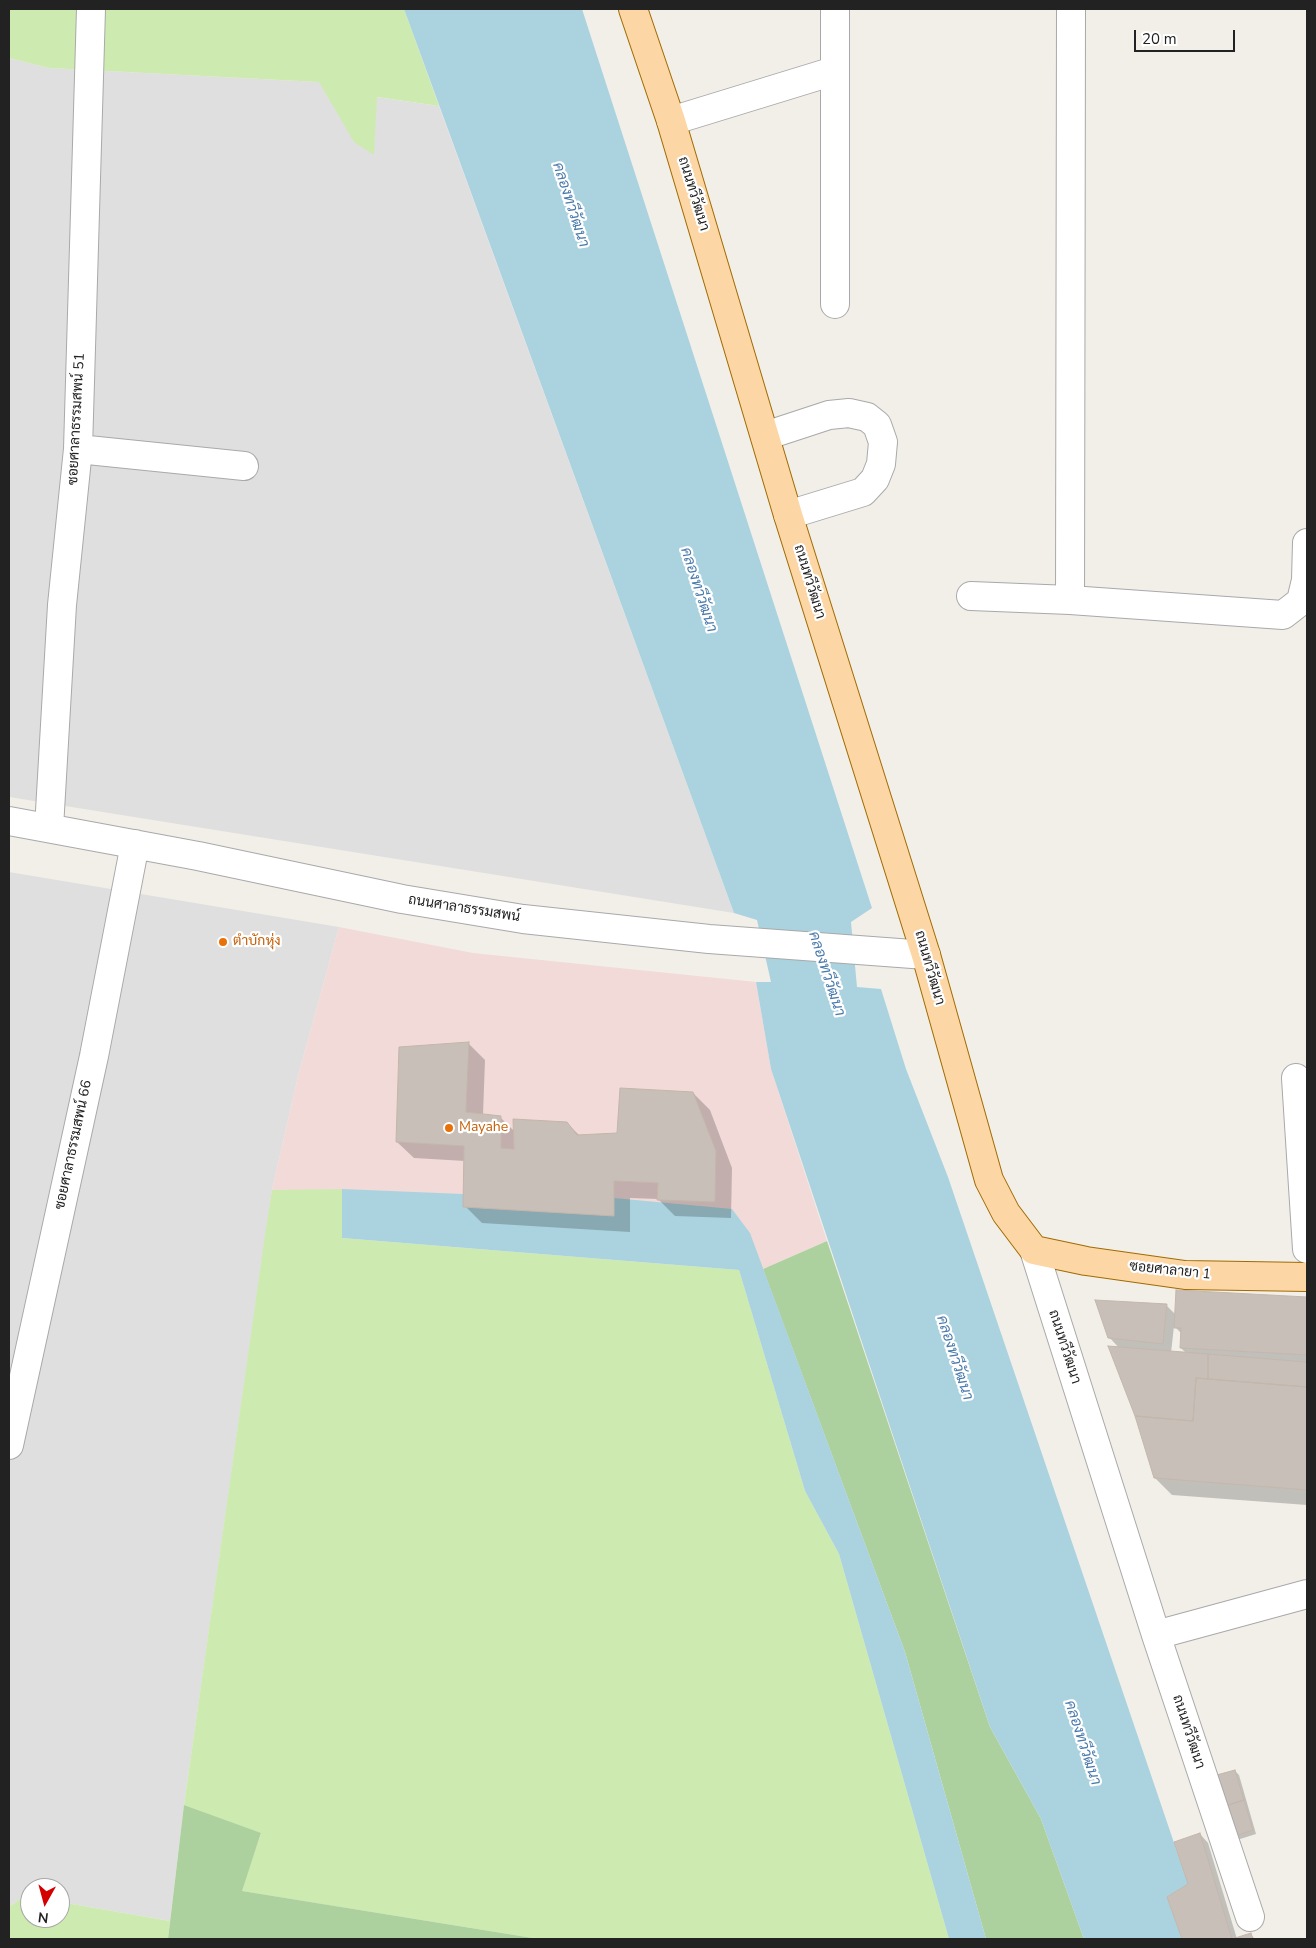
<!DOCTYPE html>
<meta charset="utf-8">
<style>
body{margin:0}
#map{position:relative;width:1316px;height:1948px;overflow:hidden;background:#f2efe9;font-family:"Nunito Sans",sans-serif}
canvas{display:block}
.frame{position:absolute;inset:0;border:10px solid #222;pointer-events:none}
.north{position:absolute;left:20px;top:1878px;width:50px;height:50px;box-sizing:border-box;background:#fff;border:1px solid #a7a7a7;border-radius:50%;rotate:187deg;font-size:14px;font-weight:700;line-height:20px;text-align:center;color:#222}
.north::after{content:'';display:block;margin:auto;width:18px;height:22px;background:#d40000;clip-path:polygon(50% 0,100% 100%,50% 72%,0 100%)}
.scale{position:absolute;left:1134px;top:30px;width:101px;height:22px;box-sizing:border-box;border:2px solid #222;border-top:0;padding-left:6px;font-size:15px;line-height:18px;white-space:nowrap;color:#222;-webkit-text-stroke:4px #fff;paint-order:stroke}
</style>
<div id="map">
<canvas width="1316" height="1948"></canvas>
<div class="frame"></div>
<div class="north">N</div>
<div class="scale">20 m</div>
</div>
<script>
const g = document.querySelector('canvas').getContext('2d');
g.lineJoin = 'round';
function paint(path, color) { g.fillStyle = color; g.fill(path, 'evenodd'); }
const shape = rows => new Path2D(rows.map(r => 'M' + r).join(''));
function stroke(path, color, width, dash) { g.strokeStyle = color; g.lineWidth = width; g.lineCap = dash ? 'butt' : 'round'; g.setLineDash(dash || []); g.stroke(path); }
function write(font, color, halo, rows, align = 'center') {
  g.font = font + ' "Nunito Sans",Sarabun,sans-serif'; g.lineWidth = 4.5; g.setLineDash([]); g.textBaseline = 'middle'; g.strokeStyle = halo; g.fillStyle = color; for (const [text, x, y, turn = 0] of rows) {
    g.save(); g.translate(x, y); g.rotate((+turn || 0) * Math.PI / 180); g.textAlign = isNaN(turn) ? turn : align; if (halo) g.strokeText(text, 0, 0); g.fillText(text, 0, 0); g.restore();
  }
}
paint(shape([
 [9,58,49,68,319,82,376,97,439,106,734,913,9,797],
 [9,872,339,927,298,1076,272,1190,184,1805,170,1921,60,1902,60,1888,30,1888,30,1897,24,1896,9,1907]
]), '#e0dfdf');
paint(shape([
 [339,927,473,953,756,982,771,1069,827,1241,763,1269,266,1228,272,1190,298,1076]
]), '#f2dad9');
paint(shape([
 [9,9,404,9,439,106,377,97,374,155,354,142,319,82,49,68,9,58],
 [342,1189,342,1238,739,1270,805,1491,839,1554,949,1939,539,1939,241,1891,261,1834,184,1805,266,1228,272,1190],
 [24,1896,30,1897,30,1918,60,1918,60,1902,170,1921,168,1939,9,1939,9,1907]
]), '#cdebb0');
paint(shape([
 [827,1241,990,1727,1041,1819,1084,1939,986,1939,905,1652,763,1269],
 [184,1805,261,1833,242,1891,539,1939,168,1939]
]), '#add19e');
paint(shape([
 [404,9,582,9,872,908,851,922,857,987,881,989,906,1069,948,1177,1188,1884,1167,1897,1182,1939,1084,1939,1041,1819,990,1727,771,1069,756,982,771,982,757,920,734,913],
 [342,1189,463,1194,614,1198,732,1209,750,1233,905,1652,986,1939,949,1939,839,1554,805,1491,739,1270,342,1238]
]), '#aad3df');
paint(shape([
 [468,1043,485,1060,483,1115,500,1117,515,1132,567,1123,580,1136,618,1135,693,1093,710,1110,732,1168,731,1218,675,1216,658,1199,630,1198,630,1232,482,1223,465,1206,465,1161,414,1158,397,1142],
 [1178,1291,1307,1298,1307,1505,1172,1495,1155,1478,1120,1349,1109,1337,1097,1301,1167,1306,1176,1315],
 [1174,1326,1182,1334,1181,1348,1187,1354,1171,1353],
 [1235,1771,1239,1775,1256,1834,1237,1840],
 [1200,1834,1208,1843,1237,1939,1251,1935,1255,1939,1184,1939,1169,1898,1190,1885]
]), '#0003');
const building = shape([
 [469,1042,466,1112,501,1116,501,1148,514,1149,513,1119,567,1122,577,1135,617,1133,620,1088,693,1092,716,1151,715,1202,657,1200,658,1183,614,1181,614,1216,463,1207,464,1146,396,1142,399,1047,469,1042],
 [1176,1290,1307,1297,1307,1355,1180,1348,1181,1328,1174,1328,1176,1290],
 [1095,1300,1167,1304,1163,1344,1108,1338,1095,1300],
 [1108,1346,1208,1354,1208,1379,1196,1378,1193,1421,1135,1416,1108,1346],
 [1208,1354,1307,1362,1307,1387,1208,1379,1208,1354],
 [1196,1378,1307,1387,1307,1490,1154,1478,1135,1416,1193,1421,1196,1378],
 [1235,1770,1244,1800,1222,1807,1213,1776,1235,1770],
 [1244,1800,1253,1830,1232,1837,1222,1807,1244,1800],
 [1200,1833,1232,1939,1182,1939,1167,1897,1188,1884,1174,1842,1200,1833],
 [1251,1933,1253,1939,1232,1939,1251,1933]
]);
paint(building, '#c7bfb8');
stroke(building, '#c4b6ab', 1);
const minor = shape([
 [835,9,835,304],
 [671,121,834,71],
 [765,436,829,415,849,413,867,417,877,425,883,442,881,464,875,479,863,492,788,515],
 [78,449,244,466],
 [971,596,1070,600,1283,615,1301,601,1306,580,1307,543],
 [1070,600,1071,9],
 [9,821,198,856,402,899,523,919,709,939,926,955],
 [49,828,62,605,78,449,91,9],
 [1296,1078,1307,1249],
 [1034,1250,1156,1635,1250,1917],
 [9,1445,94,1056,135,844],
 [1156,1635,1307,1594]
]);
const major = shape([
 [633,9,671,121,788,515,926,955,989,1180,1006,1213,1034,1250,1086,1261,1185,1275,1307,1277]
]);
stroke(minor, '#a9a9a9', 30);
stroke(major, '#a06b00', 30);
stroke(minor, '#fff', 28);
stroke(major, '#fcd6a4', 28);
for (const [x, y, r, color] of [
 [223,942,5,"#e8710a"],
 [449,1128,5,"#e8710a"]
]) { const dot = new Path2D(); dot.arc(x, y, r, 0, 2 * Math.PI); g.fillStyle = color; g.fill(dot); stroke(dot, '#fff', 2); }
write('14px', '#222', '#fff', [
 ["ถนนทวีวัฒนา",693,194,73],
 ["ซอยศาลาธรรมสพน์ 51",77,419,-87],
 ["ถนนทวีวัฒนา",809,582,73],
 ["ถนนศาลาธรรมสพน์",464,909,9],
 ["ถนนทวีวัฒนา",929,968,74],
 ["ซอยศาลาธรรมสพน์ 66",74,1145,-78],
 ["ซอยศาลายา 1",1170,1271,6],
 ["ถนนทวีวัฒนา",1064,1347,72],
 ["ถนนทวีวัฒนา",1188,1732,72]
]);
write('14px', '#c56008', '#fff', [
 ["ตำบักหุ่ง",233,942],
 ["Mayahe",459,1128]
], 'left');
write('italic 15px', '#4a7aab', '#fff', [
 ["คลองทวีวัฒนา",570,205,72],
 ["คลองทวีวัฒนา",698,590,72],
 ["คลองทวีวัฒนา",826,974,72],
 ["คลองทวีวัฒนา",954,1358,72],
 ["คลองทวีวัฒนา",1082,1743,72]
]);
</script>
